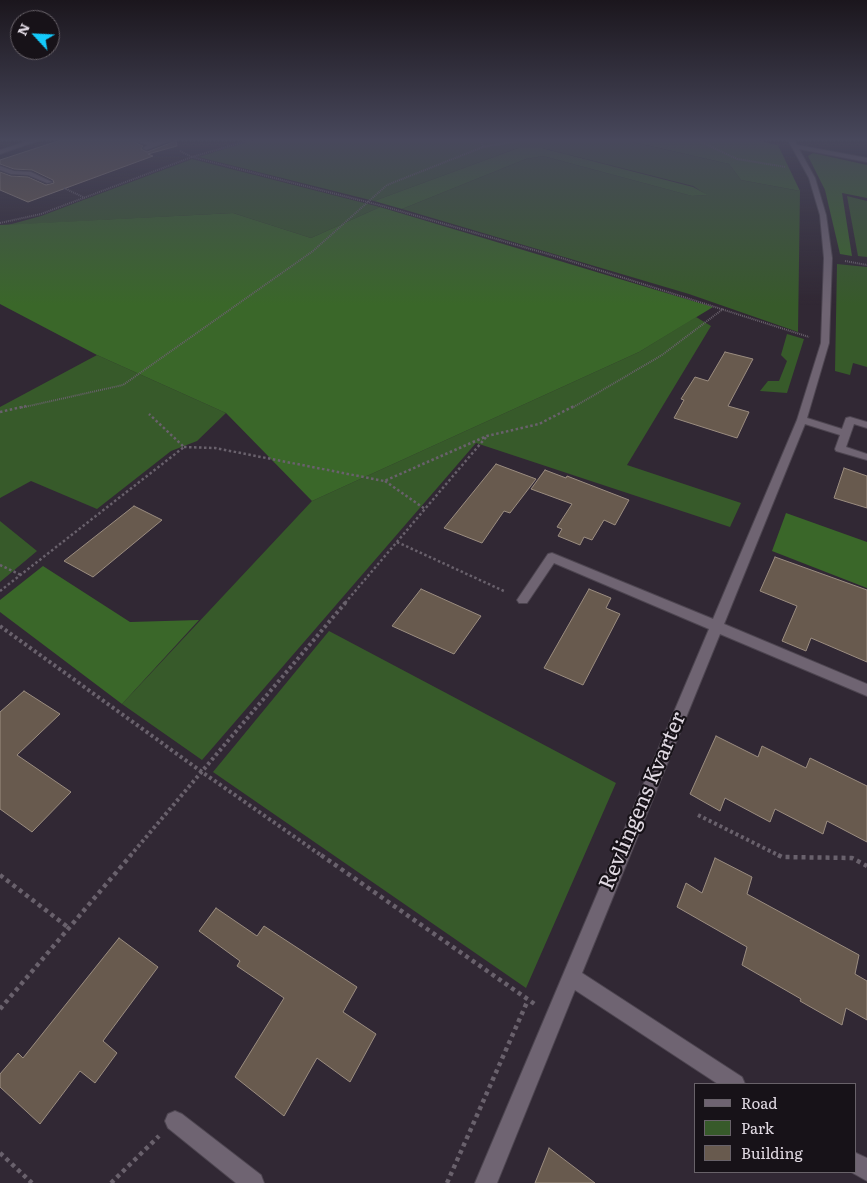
<!DOCTYPE html>
<style>
body{margin:0}
#map{position:relative;width:867px;height:1183px;overflow:hidden;background:#312834;font-family:Literata,serif}
canvas{display:block}
.legend{position:absolute;left:694px;top:1083px;width:162px;height:90px;box-sizing:border-box;background:#171218;border:1px solid #686269;margin:0;padding:6px 9px;list-style:none;font-size:15px;color:#e1dae3}
.legend li{display:flex;align-items:center;gap:10px;height:25px}
.legend b{width:25px;border:1px solid #686269}
.north{position:absolute;left:10px;top:10px;width:50px;height:50px;box-sizing:border-box;background:#171218;border:1px solid #686269;border-radius:50%;rotate:295deg;font-size:14px;font-weight:700;line-height:20px;text-align:center;color:#e1dae3}
.north::after{content:'';display:block;margin:auto;width:18px;height:22px;background:#14cafb;clip-path:polygon(50% 0,100% 100%,50% 72%,0 100%)}
</style>
<div id="map">
<canvas width="867" height="1183"></canvas>
<ul class="legend">
<li><b style="height:6px;background:#6f6472"></b>Road</li>
<li><b style="height:14px;background:#375a2a"></b>Park</li>
<li><b style="height:14px;background:#685a4e"></b>Building</li>
</ul>
<div class="north">N</div>
</div>
<script>
const g = document.querySelector('canvas').getContext('2d');
g.lineJoin = 'round';
function paint(path, color) { g.fillStyle = color; g.fill(path, 'evenodd'); }
const shape = rows => new Path2D(rows.map(r => 'M' + r).join(''));
function stroke(path, color, width, dash) { g.strokeStyle = color; g.lineWidth = width; g.lineCap = dash ? 'butt' : 'round'; g.setLineDash(dash || []); g.stroke(path); }
function write(font, color, halo, rows, align = 'center') {
  g.font = font + ' Literata,serif'; g.lineWidth = 4.5; g.setLineDash([]); g.textBaseline = 'middle'; g.strokeStyle = halo; g.fillStyle = color; for (const [text, x, y, turn = 0] of rows) {
    g.save(); g.translate(x, y); g.rotate((+turn || 0) * Math.PI / 180); g.textAlign = isNaN(turn) ? turn : align; if (halo) g.strokeText(text, 0, 0); g.fillText(text, 0, 0); g.restore();
  }
}
paint(shape([
 [254,140,624,140,729,164,741,180,800,191,798,332,689,294,402,209,526,159,543,156,692,196,707,195,693,186,542,148,518,148,374,201,198,157],
 [192,159,380,207,311,238,233,213,8,225,41,216],
 [847,196,867,201,867,257,858,256],
 [837,264,867,267,867,367,853,363,850,375,835,371],
 [696,317,711,326,627,465,741,503,730,527,476,443,202,760,122,704,312,501,639,352],
 [787,334,804,339,787,393,760,391,768,381,779,381,787,361,781,355],
 [97,355,226,413,197,441,171,451,97,509,31,481,0,498,0,407],
 [0,521,37,551,0,582],
 [329,631,616,783,526,988,213,772]
]), '#375a2a');
paint(shape([
 [624,140,755,140,778,145,800,191,741,180,729,164],
 [518,148,542,148,693,187,708,195,692,196,543,156,526,159,402,209,374,201],
 [813,153,867,165,867,198,842,193,852,256,840,254,825,190,808,156],
 [380,207,713,307,639,352,312,501,226,413,97,355,0,304,0,225,233,213,311,238],
 [786,513,867,542,867,588,772,551],
 [43,566,130,622,199,620,122,704,0,612,0,600]
]), '#3a6729');
const building = shape([
 [61,140,130,140,143,146,141,149,147,152,173,142,174,140,176,140,177,146,148,154,153,156,28,202,0,190,0,172,11,176,28,177,46,185,54,183,53,180,32,170,14,169,0,164,0,160,61,140],
 [725,352,753,359,728,406,749,412,737,438,674,418,684,400,681,399,695,377,708,381,725,352],
 [496,464,536,479,510,513,504,511,482,543,444,528,496,464],
 [844,468,867,476,867,508,834,498,844,468],
 [545,470,566,478,567,476,629,500,615,525,604,520,592,540,584,537,580,545,558,536,562,529,557,527,572,504,531,489,545,470],
 [134,506,162,520,93,577,64,561,134,506],
 [775,557,867,590,867,662,811,638,806,651,782,641,797,606,760,591,775,557],
 [421,589,481,616,454,654,392,626,421,589],
 [589,589,611,598,606,608,620,614,583,685,544,668,589,589],
 [24,691,60,714,17,755,71,792,32,832,0,809,0,712,24,691],
 [716,736,758,757,762,746,806,768,810,758,867,786,867,842,827,821,823,834,775,809,770,822,725,798,720,811,690,794,716,736],
 [715,858,752,877,747,894,859,955,855,974,867,981,867,1020,846,1008,842,1025,800,1001,801,999,742,965,747,947,677,907,686,883,702,893,715,858],
 [216,908,257,936,264,926,357,987,343,1012,376,1034,350,1082,317,1058,284,1116,235,1077,284,998,237,966,240,961,199,931,216,908],
 [119,938,158,967,103,1041,117,1053,95,1083,80,1071,40,1124,0,1087,0,1074,18,1053,23,1058,119,938],
 [549,1148,595,1183,535,1183,549,1148]
]);
paint(building, '#685a4e');
stroke(building, '#9b8d80', 1);
const minor = shape([
 [32,140,40,140,0,154,0,150,32,140],
 [132,140,140,140,154,143,165,140,172,140,146,150,143,148,148,145,132,140],
 [788,140,794,140,797,145,867,158,867,162,799,149,815,178,826,215,832,258,829,343,807,418,842,429,846,418,850,417,867,422,867,428,854,424,846,447,867,454,867,460,836,451,835,449,840,435,805,424,724,624,867,684,867,696,720,634,582,973,742,1077,745,1084,718,1084,575,990,497,1183,475,1183,709,629,554,563,527,603,519,603,517,600,548,554,552,553,713,619,797,420,821,343,824,258,820,215,809,178,788,140],
 [0,166,14,171,31,172,52,182,47,183,28,175,11,174,0,170,0,166],
 [175,1111,182,1114,261,1175,264,1183,236,1183,168,1128,165,1121,168,1114,175,1111],
 [856,1153,867,1158,867,1181,851,1172,856,1172,856,1153]
]);
stroke(minor, '#4d4550', 2);
stroke(shape([
 [481,140,483,147],
 [697,140,737,159,786,167],
 [180,151,192,157,379,205,558,257,809,337],
 [64,188,85,198],
 [0,223,41,214,192,157,251,140],
 [845,261,867,265],
 [20,408,123,385,313,251,387,185,483,147,525,140],
 [572,408,662,355,723,309]
]), '#69616c', 2, [1, 1]);
stroke(shape([
 [0,412,26,406],
 [184,447,215,448,384,481,487,436,539,424,574,406],
 [385,481,425,509],
 [397,542,506,592],
 [0,565,21,575],
 [0,591,184,447,149,414],
 [345,603,487,436]
]), '#69616c', 2.5, [2.5, 2.5]);
stroke(shape([
 [0,626,202,772,322,856],
 [698,815,780,856],
 [130,856,346,602]
]), '#69616c', 4, [3, 3]);
stroke(shape([
 [321,855,536,1005],
 [778,855,782,857,852,858,867,866],
 [0,875,69,928],
 [0,1009,131,855],
 [0,1153,32,1183],
 [111,1183,159,1136],
 [447,1183,528,1000]
]), '#69616c', 4.5, [4, 4]);
paint(minor, '#6f6472');
const sky = g.createLinearGradient(0, 0, 0, 305);
sky.addColorStop(0, '#1b161d');
sky.addColorStop(0.46, '#48485c');
sky.addColorStop(1, '#48485c00');
g.fillStyle = sky;
g.fillRect(0, 0, 867, 305);
write('21px', '#e1dae3', '#171218', [
 ["Revlingens Kvarter",643,801,-67]
]);
</script>
